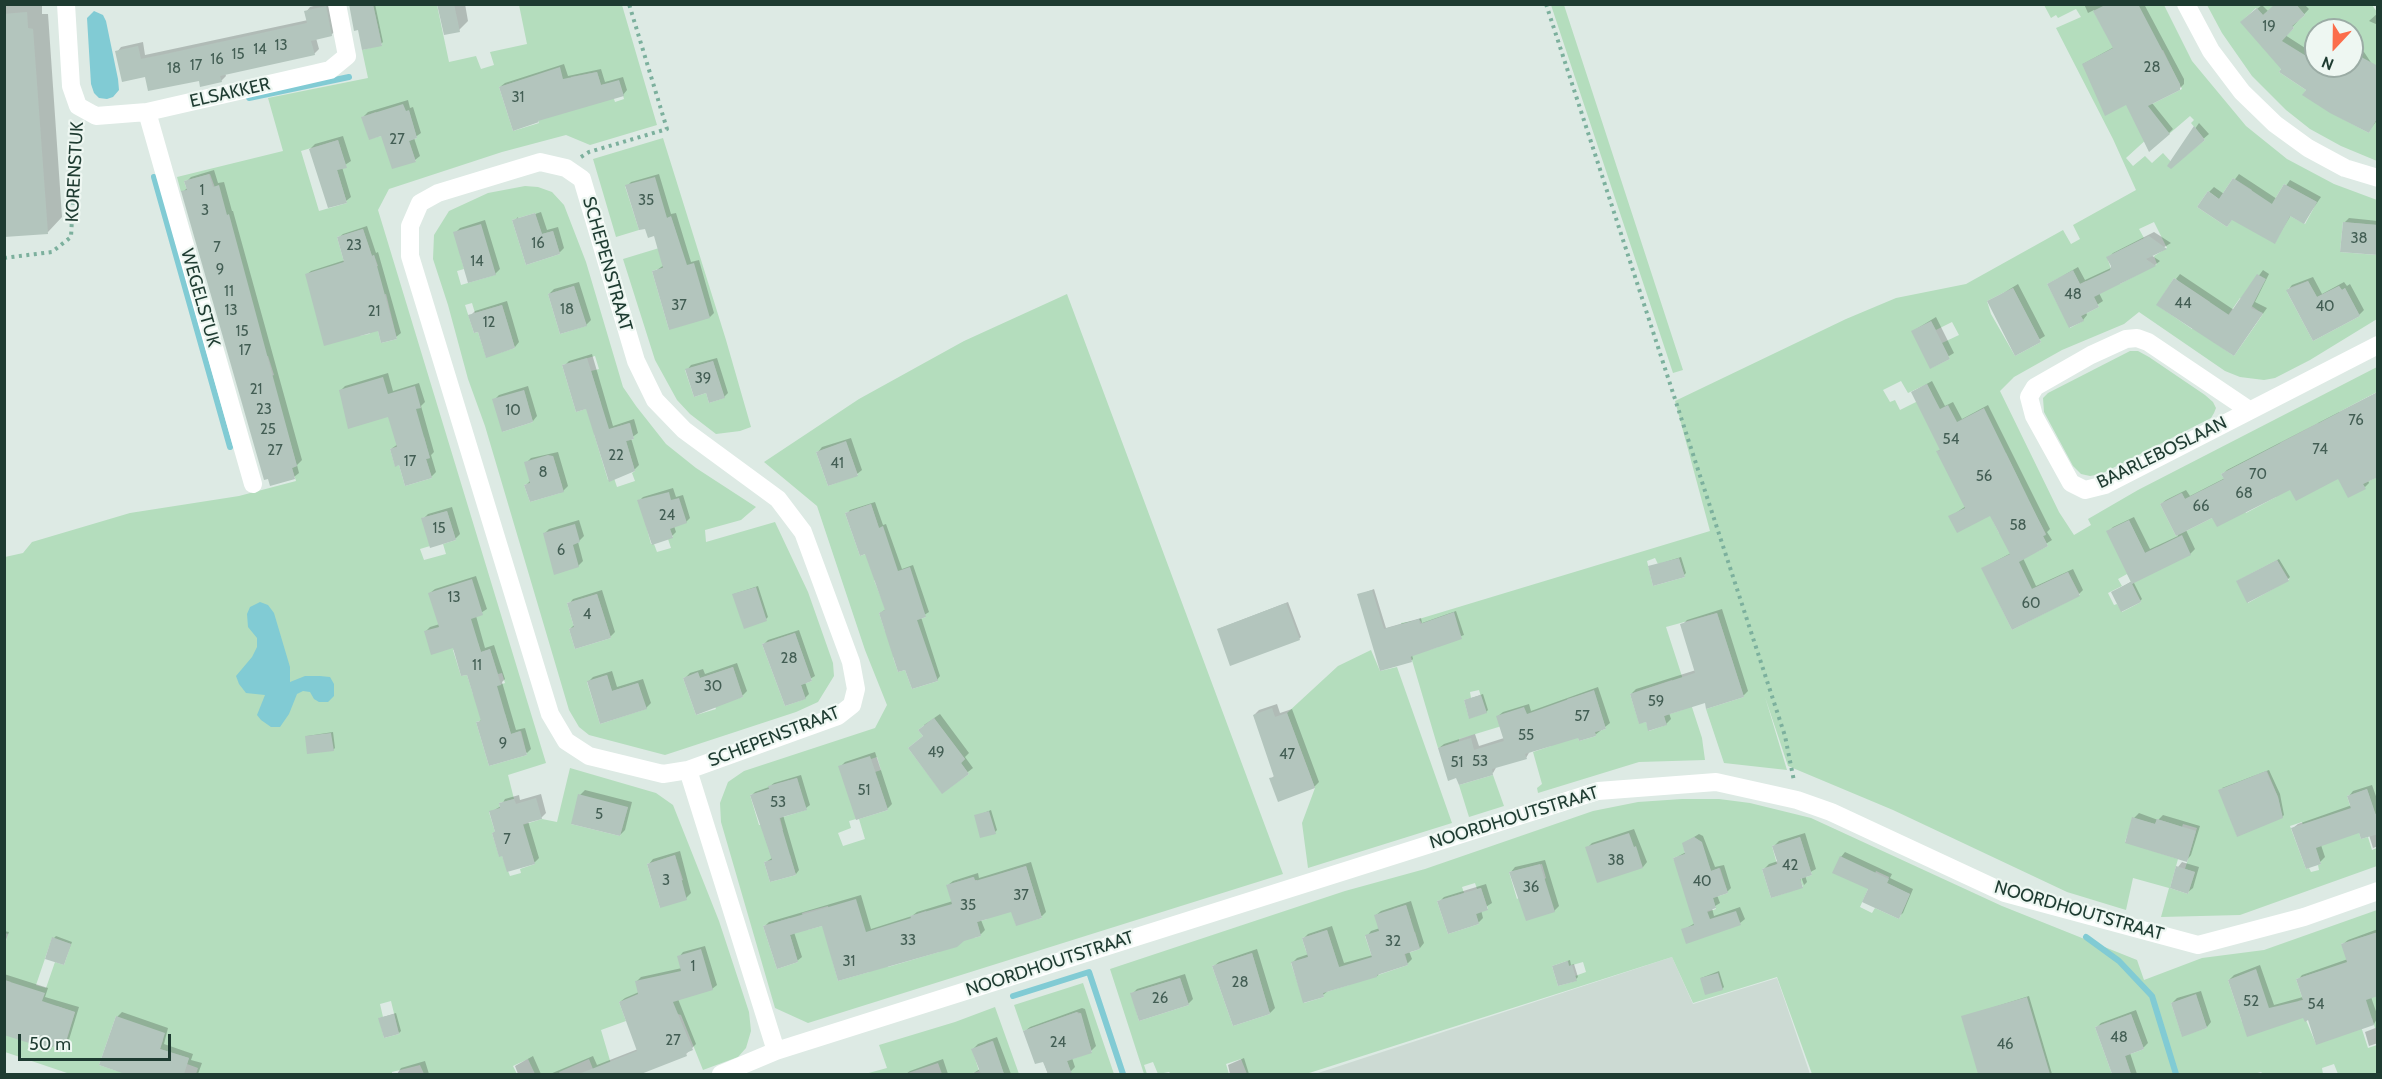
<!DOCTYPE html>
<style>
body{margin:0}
#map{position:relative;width:2382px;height:1079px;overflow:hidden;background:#ddeae4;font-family:Cabin,sans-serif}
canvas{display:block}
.frame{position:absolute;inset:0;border:6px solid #1e3b31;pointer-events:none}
.north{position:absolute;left:2304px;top:18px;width:60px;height:60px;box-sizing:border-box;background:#eef7f2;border:2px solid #9baca5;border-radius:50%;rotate:202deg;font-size:16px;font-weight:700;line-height:24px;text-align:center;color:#1e3b31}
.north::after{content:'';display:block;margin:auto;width:21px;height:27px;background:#fb6d4b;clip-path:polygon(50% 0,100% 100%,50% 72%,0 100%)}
.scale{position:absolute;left:18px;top:1034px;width:153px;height:27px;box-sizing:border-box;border:3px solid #1e3b31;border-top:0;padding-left:8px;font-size:18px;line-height:21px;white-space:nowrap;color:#1e3b31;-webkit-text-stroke:4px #eef7f2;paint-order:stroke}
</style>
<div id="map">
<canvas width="2382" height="1079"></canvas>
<div class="frame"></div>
<div class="north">N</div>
<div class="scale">50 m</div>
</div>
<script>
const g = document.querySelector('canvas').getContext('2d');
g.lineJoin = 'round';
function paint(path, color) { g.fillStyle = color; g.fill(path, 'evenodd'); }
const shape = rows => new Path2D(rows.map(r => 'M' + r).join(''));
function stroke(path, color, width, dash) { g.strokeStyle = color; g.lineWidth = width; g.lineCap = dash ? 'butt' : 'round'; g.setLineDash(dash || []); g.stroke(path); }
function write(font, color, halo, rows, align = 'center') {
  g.font = font + ' Cabin,sans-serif'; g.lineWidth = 4.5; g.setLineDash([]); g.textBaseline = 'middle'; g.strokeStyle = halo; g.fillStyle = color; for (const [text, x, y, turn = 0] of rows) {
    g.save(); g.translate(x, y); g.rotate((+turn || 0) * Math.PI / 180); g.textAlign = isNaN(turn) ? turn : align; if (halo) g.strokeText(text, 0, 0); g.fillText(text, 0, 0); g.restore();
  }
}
paint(shape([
 [1672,957,1693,1004,1777,978,1810,1074,1315,1074]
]), '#ccdad3');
paint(shape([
 [373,5,437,5,449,62,476,56,481,69,494,65,490,52,527,44,519,5,622,5,657,125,590,145,566,135,502,152,389,189,378,210,546,763,508,775,514,799,499,803,500,808,489,812,495,832,492,833,499,856,502,856,510,876,521,873,520,869,535,864,522,825,542,819,557,822,570,768,656,793,673,805,719,921,749,1012,751,1031,746,1048,738,1057,703,1070,681,1015,628,999,619,1002,626,1021,601,1030,614,1074,595,1074,589,1059,559,1072,560,1074,535,1074,528,1059,513,1066,517,1074,424,1074,420,1065,392,1072,392,1074,196,1074,198,1068,187,1064,189,1058,160,1049,163,1040,116,1016,99,1065,117,1071,120,1064,132,1068,130,1074,70,1074,5,1052,5,1036,18,998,6,994,11,982,5,980,5,944,8,934,4,933,5,557,23,553,32,542,130,513,239,496,296,481,292,468,297,466,271,376,274,375,268,356,265,356,228,215,225,215,210,174,184,181,187,190,181,192,177,177,283,151,268,98,368,78,362,50,382,45],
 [597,72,601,85,619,81,624,99,615,102,614,99,572,80,571,77],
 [528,78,539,123,513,131,499,87],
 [409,111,417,138,409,141,416,162,381,136,369,139,362,117,376,112,379,120],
 [338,140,346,167,337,170,347,203,319,211,301,151],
 [363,229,372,256,374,255,378,266,344,277,339,264,344,262,337,237],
 [386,294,397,339,381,343,377,327,369,334,359,336,358,333,368,299],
 [424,437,430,458,426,459,432,478,405,486,399,465,395,466,390,449],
 [447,511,456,540,443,544,446,554,424,560,420,549,430,546,422,518],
 [478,643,481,652,490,649,498,674,502,673,505,683,473,694,467,675,461,676,453,650],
 [505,714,511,734,521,731,527,755,489,766,476,722],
 [628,807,620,836,571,824],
 [675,855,683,880,677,882,660,908,647,864],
 [52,938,71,944,64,965,55,962,46,988,36,985],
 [391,1001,399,1034,384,1038,379,1018,383,1017,380,1004],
 [57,1006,75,1012,64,1049,52,1046,50,1050,31,1044],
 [1551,5,1564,5,1683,370,1673,373],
 [2044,5,2107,5,2094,12,2108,37,2138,5,2164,5,2192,61,2246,126,2287,159,2334,184,2377,200,2377,225,2343,222,2340,252,2377,255,2377,319,2310,360,2275,378,2264,380,2240,377,2225,371,2139,312,2124,324,2062,350,2014,377,2000,391,2059,512,2074,535,2091,525,2088,519,2138,490,2377,367,2377,392,2339,412,2353,441,2338,478,2365,489,2363,484,2377,477,2377,814,2375,814,2367,789,2347,796,2361,839,2368,837,2372,850,2377,848,2377,866,2240,915,2161,917,2169,888,2133,878,2126,910,2067,892,1893,810,1788,766,1765,697,1787,770,1724,763,1706,709,1744,697,1717,613,1666,627,1702,738,1705,760,1639,762,1538,793,1537,788,1542,784,1533,752,1551,746,1515,722,1459,739,1459,741,1438,748,1401,623,1413,621,1429,650,1438,647,1419,619,1710,531,1675,401,1846,319,1896,298,1966,284,2063,230,2071,244,2080,239,2073,225,2136,190,2113,139,2056,28,2081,17,2076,9,2058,18,2056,15,2051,18],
 [2163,50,2182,89,2152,104,2142,85,2141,61],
 [2190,116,2194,120,2191,123,2205,140,2174,165,2163,153,2152,163,2145,156,2133,166,2126,158,2149,137,2169,134],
 [2233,178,2252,190,2227,227,2197,207,2208,191,2219,199],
 [2284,184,2317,202,2305,224,2290,216,2275,243,2272,204],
 [2154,222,2167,248,2154,256,2157,264,2120,284,2116,278,2114,278,2107,257,2144,238,2139,229],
 [2073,271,2080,284,2086,281,2099,307,2081,316,2083,321,2070,328,2047,284],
 [2174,278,2210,302,2192,329,2157,305],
 [2308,281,2317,297,2339,286,2342,290,2345,288,2360,316,2313,341,2287,292,2289,288],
 [2013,288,2041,342,2015,356,1991,314,1987,301],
 [2240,298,2263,314,2234,356,2211,340],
 [1931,321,1936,330,1952,322,1959,335,1942,343,1950,359,1931,368],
 [1901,381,1908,393,1927,384,1932,394,1900,410,1895,400,1890,402,1883,390],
 [2318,423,2297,476,2280,443],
 [2006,453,2020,482,1966,509],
 [2259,455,2276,497,2246,513,2221,474],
 [2203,490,2216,516,2176,536,2160,504,2181,493,2185,499],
 [2029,502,2046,534,2043,536,2048,546,2022,559,2002,531,1999,533,1993,521],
 [2129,521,2145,553,2157,547,2132,584],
 [1655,558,1658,564,1679,559,1685,577,1653,586,1647,561],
 [2277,560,2289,580,2248,603,2237,581],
 [2068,572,2080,595,2012,630,1995,595,2032,589],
 [2127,574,2141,602,2122,612,2117,604,2114,605,2108,593,2122,586,2118,579],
 [1672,680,1682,710,1664,716,1666,725,1649,731,1646,722,1639,723,1630,694],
 [1479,690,1486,713,1469,718,1464,700,1471,698,1470,692],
 [1594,691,1606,729,1595,732,1596,736,1579,741,1567,699],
 [2267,771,2278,797,2282,817,2274,820,2254,776],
 [2219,790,2259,827,2237,836],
 [2325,817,2315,847,2321,864,2318,865,2319,870,2311,872,2309,868,2306,869,2290,826,2302,822,2303,825],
 [2133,818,2155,824,2157,819,2182,827,2183,824,2197,828,2185,869,2195,872,2188,894,2170,888,2178,859,2125,842],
 [2207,5,2275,5,2263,15,2256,8,2241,22,2287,35,2294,28,2292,26,2305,15,2296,5,2372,5,2377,12,2377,66,2339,117,2369,133,2377,117,2377,161,2341,146,2310,129,2286,110,2252,76,2222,33],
 [2316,30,2352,30,2352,33,2355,31,2361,40,2352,47,2352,66,2303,95,2306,90,2279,72,2287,59,2315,62],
 [663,138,726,340,751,427,740,431,716,434,690,414,677,400,655,360,623,259,679,242,671,217,667,218,625,186,639,230,616,237,593,159],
 [682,262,669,330,652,271],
 [713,361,724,398,709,403,706,393,694,397,685,370],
 [525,186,538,187,552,192,564,205,586,262,623,387,636,406,666,444,696,468,756,507,741,520,705,530,706,542,775,522,808,592,833,663,834,676,818,702,796,712,665,755,589,735,579,727,569,710,485,426,468,379,448,305,433,259,434,235,449,211,488,193],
 [535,213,542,234,553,231,560,254,526,265,512,220],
 [460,254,495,275,461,285,457,271,464,269],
 [574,286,586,326,560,334,548,294],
 [472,303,475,313,502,305,515,348,486,357,478,332,474,333,465,305],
 [595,356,599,369,591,371,601,404,576,412,562,365],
 [524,390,533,422,502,432],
 [629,423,634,439,626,441,635,471,632,473,635,481,617,487,614,478,608,480,594,434],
 [553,456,562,486,558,488,560,493,530,502,524,485,530,483,548,457],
 [646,525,670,529,673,537,668,539,671,548,657,552,654,544,651,544],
 [597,594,611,638,575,649,569,629,574,627,567,603],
 [795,633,812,681,801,685,805,699,785,706,762,644],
 [733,667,743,697,714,704,716,709,696,715,683,678,698,673,700,678],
 [607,675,612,691,638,683,646,709,600,724,587,682],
 [1067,294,1283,874,808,1023,775,1008,721,822,720,803,728,782,744,771,875,728,887,705,865,650,817,506,764,462,859,399,964,341],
 [846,442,858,475,828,486,816,452],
 [871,504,879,528,889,545,860,556,845,513],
 [874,580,926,617,885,631,879,613,886,610],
 [893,657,938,681,912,689,905,670,898,672],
 [934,718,965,759,961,763,969,774,942,793,908,748,923,736,918,730],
 [877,757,881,770,875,772,888,810,859,819,865,839,843,846,838,833,851,828,849,821,856,819,871,759],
 [797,778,806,810,780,818,783,830,764,835,761,825,759,825,750,795,769,789,769,786],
 [790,855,796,875,770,882,764,862],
 [1026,866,1042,918,1016,925,1000,874],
 [973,877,975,880,977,880,987,919,977,922,981,936,974,938,947,885],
 [828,906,833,923,807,930,802,913],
 [926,911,939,952,888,967,876,929,913,924,911,916],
 [790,918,795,933,790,935,798,962,777,969,763,926],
 [831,955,869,970,869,972,838,981],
 [2130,351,2138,351,2149,357,2205,395,2213,402,2216,408,2214,413,2211,418,2101,474,2090,476,2081,474,2073,466,2044,412,2043,398,2048,393],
 [1371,650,1380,671,1397,667,1452,823,1308,868,1302,823,1315,788,1287,713,1338,666],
 [1493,775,1504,806,1469,817,1459,785],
 [1682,799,1719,799,1750,803,1811,818,2002,906,2137,960,2144,980,2202,958,2264,950,2377,910,2377,938,2375,933,2341,944,2377,996,2377,1028,2375,1028,2372,1018,2362,1020,2355,1008,2368,1048,2377,1045,2377,1074,2338,1074,2334,1064,2322,1068,2323,1074,2263,1074,2261,1072,2254,1074,2131,1074,2125,1056,2144,1049,2131,1014,2095,1027,2112,1074,1812,1074,1777,977,1693,1003,1672,957,1306,1074,1247,1074,1241,1059,1226,1064,1229,1074,1171,1074,1169,1072,1158,1074,1153,1062,1144,1065,1147,1074,1144,1074,1110,969,1345,891,1425,869,1593,811,1638,802],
 [1694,837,1701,842,1711,871,1720,868,1728,893,1713,898,1716,909,1698,915,1673,858,1685,854,1683,844],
 [1800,837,1812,875,1800,879,1803,887,1771,898,1762,869,1777,864,1772,846],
 [1542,864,1546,878,1517,899,1509,872],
 [1876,871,1889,877,1887,883,1910,894,1899,919,1875,908,1872,913,1860,907],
 [1475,883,1477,889,1481,888,1488,909,1476,914,1479,924,1448,934,1437,901,1464,893,1462,887],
 [1406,905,1411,921,1407,923,1410,933,1415,932,1420,949,1405,954,1408,965,1378,975,1365,936,1379,931,1393,909],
 [1327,930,1339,967,1349,985,1323,993,1324,997,1304,1003,1291,963,1311,956,1306,951,1302,938],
 [1252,953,1270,1014,1233,1026,1212,966],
 [1567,961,1569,966,1583,962,1586,972,1575,976,1576,981,1558,986,1552,966],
 [2256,970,2258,976,2242,1022,2228,980],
 [2321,971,2316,1044,2298,1001,2303,1000,2296,979],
 [1180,978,1189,1005,1139,1021,1131,993],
 [2196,995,2207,1028,2182,1036,2171,1003],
 [1083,983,1114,1074,1067,1074,1071,1073,1067,1061,1092,1052,1080,1013,1077,1012,1023,1031,1014,1005],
 [995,1007,1019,1074,1004,1074,992,1041,972,1049,979,1071,970,1074,942,1074,938,1063,905,1074,865,1074,887,1068,879,1045,955,1022]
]), '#b4ddbd');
paint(shape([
 [94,11,103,15,106,21,118,79,119,90,113,97,107,99,99,98,94,93,91,84,87,18],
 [260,602,268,605,274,613,290,667,290,682,305,676,320,676,330,677,334,684,334,696,328,702,319,702,314,699,310,692,303,691,297,694,289,714,280,727,271,727,261,720,257,715,265,695,246,693,239,684,236,676,252,657,257,647,257,638,248,627,247,614,250,607]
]), '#81cbd4');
paint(shape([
 [4,4,42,4,42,14,48,14,62,217,48,232,4,236],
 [321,4,331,4,336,30,331,35,316,38,319,49,314,54,225,73,226,76,221,81,146,75,117,52,121,47,143,42,145,55,308,20,306,12,310,7],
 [350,4,375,4,383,42,381,44,359,28],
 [439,4,465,4,468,21,459,30],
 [2084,4,2144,4,2184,79,2184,84,2179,89,2152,103,2173,129,2169,133,2127,103,2083,64,2114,47,2094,10,2088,13],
 [2276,4,2304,4,2309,9,2285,35,2316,55,2316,66,2352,66,2352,45,2364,52,2378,73,2378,119,2369,131,2308,89,2283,69,2247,17,2262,5,2268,11],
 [2378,13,2378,25,2369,21],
 [564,64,568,76,601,69,605,82,623,77,627,90,623,95,541,118,514,129,500,87,505,83],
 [408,100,410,108,413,107,421,133,414,138,420,156,415,160,363,117,368,112],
 [2199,123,2209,134,2171,167,2169,166],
 [343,136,351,161,342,167,351,197,346,201,310,149,315,144],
 [214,170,218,183,224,182,232,211,233,211,302,460,297,465,299,473,294,477,269,478,183,192,188,187,186,182,191,177],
 [659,174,671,214,676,213,691,262,699,260,714,313,710,317,654,272,664,265,655,234,627,186,631,182],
 [2239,174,2277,199,2290,180,2321,197,2304,222,2291,215,2275,242,2209,192,2214,187,2224,194],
 [541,212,547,230,558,227,564,248,559,253,514,221,518,217,518,220],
 [2349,218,2378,221,2378,254,2344,223],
 [485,220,500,269,495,274,455,233,460,228],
 [367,226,376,253,378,252,401,333,396,337,379,329,306,275,311,271,345,260,338,238,343,234],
 [2154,232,2171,243,2151,255,2160,261,2155,265,2099,293,2103,301,2086,312,2087,315,2083,320,2049,284,2078,267,2085,280,2113,267,2108,258,2113,253],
 [2263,270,2269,274,2255,302,2267,308,2234,354,2176,279,2180,274,2234,310],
 [2313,277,2322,294,2344,282,2347,286,2350,284,2364,310,2359,315,2288,290,2292,285],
 [579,282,591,320,586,325,549,294,554,289],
 [2018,284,2045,336,2015,354,1989,302],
 [507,301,519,342,515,347,479,330,470,316,475,311],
 [1936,317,1954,353,1931,367,1913,331],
 [592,354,613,426,634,419,638,433,631,438,639,465,634,470,587,407,564,366,569,361],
 [717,358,728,393,724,397,707,391,687,370,691,365],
 [388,373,393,391,419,383,425,402,421,406,434,452,431,455,436,472,431,477,400,464,391,449,398,444,389,415,340,391,345,386],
 [1932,381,1945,406,1953,402,1962,419,1988,405,2050,529,2047,532,2052,540,2023,558,2036,586,2073,569,2083,590,2079,594,2012,628,1983,568,2011,553,1991,514,1950,517,1966,506,1938,451,1941,449,1912,392],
 [528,386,537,416,533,421,494,400,499,395],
 [2378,392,2378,442,2368,480,2369,483,2365,487,2339,477,2291,488,2213,516,2186,530,2195,549,2190,554,2133,581,2142,599,2140,601,2113,592,2132,581,2108,532,2113,527,2134,517,2150,549,2178,536,2161,504,2166,500,2186,490,2190,496,2225,478,2223,474,2227,470],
 [851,438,862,470,857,474,818,452,822,447],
 [558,452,568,486,563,491,526,485,531,480,526,463,531,458],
 [673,488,676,497,683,495,690,518,686,522,674,526,676,532,672,536,639,501,643,497],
 [875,502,883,525,886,524,902,569,913,565,929,612,921,617,940,676,937,680,880,613,886,609,866,552,847,514,850,510],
 [452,507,460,534,455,539,423,519,428,514],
 [579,520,584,536,578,542,583,561,578,566,544,534,549,529],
 [1681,557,1686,573,1684,575,1650,567],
 [2279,559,2290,577,2288,579,2240,580],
 [476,576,487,609,476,616,485,648,494,645,505,679,502,682,516,730,525,728,531,749,527,753,478,723,482,719,468,673,454,647,426,631,430,627,440,624,430,593,435,589],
 [758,586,768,617,766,619,734,594],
 [1374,589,1386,628,1421,618,1422,623,1456,611,1464,635,1412,655,1413,659,1411,661,1381,670,1359,595],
 [602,590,615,632,610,637,570,629,575,624,569,604,573,599],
 [1288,602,1301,637,1299,639,1218,629],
 [1722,609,1748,691,1743,696,1706,701,1669,713,1671,719,1666,724,1647,720,1631,694,1636,689,1696,670,1682,625,1687,620],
 [799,630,815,676,805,682,809,694,805,698,764,644,768,640],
 [737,663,747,691,742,696,685,678,690,673,703,669,705,674],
 [612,671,617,687,643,679,651,703,646,708,588,682,593,677],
 [1598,687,1610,723,1595,735,1579,736,1530,751,1526,758,1497,766,1493,773,1439,748,1444,744,1475,734,1479,746,1504,738,1498,716,1503,712,1529,704,1531,711],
 [1483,694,1488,710,1486,712,1465,700],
 [1277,704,1280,713,1292,709,1319,782,1314,787,1271,779,1275,775,1254,715,1259,710],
 [940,714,969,753,965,757,973,768,942,792,924,736,924,725],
 [333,732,335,748,333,750,307,736],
 [875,752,892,804,887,809,840,767,845,762],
 [2269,770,2280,794,2284,815,2282,817,2222,788],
 [801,775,810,805,806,808,783,815,799,870,796,874,766,862,772,858,751,796,755,792,769,787,774,783],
 [2372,785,2378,802,2378,846,2373,848,2369,835,2360,831,2321,845,2325,857,2320,862,2293,828,2298,824,2352,805,2349,796,2353,791],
 [585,790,632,802,625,830,620,835,580,795],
 [541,794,546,813,541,818,528,821,539,858,534,863,493,833,496,831,491,812,501,806,505,799,519,795,520,800],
 [991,810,997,830,995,832,976,816],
 [2139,813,2158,820,2163,815,2200,826,2191,855,2187,860,2134,818],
 [1634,829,1647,862,1643,867,1598,881,1587,848,1592,843],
 [1805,833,1816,869,1805,875,1807,882,1804,885,1799,871,1802,887,1764,869,1769,864,1778,861,1774,846,1779,841],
 [1699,834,1703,836,1715,867,1724,865,1731,888,1727,892,1717,895,1720,903,1712,908,1714,916,1740,907,1745,919,1740,923,1683,930,1695,923,1675,858,1686,852,1684,843],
 [680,851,691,893,686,898,649,864,653,859],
 [1845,852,1892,874,1890,878,1913,889,1903,913,1898,917,1841,857],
 [1545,860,1559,906,1554,911,1511,872,1515,867],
 [1031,862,1046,912,1042,916,1017,924,1012,910,981,920,985,930,980,935,839,980,823,924,794,932,802,957,797,961,765,926,769,922,861,895,871,929,912,916,917,912,953,901,948,885,953,881,978,873,979,878],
 [2182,862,2199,867,2193,888,2188,892,2178,867],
 [1486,884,1492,903,1481,910,1483,918,1478,923,1439,902,1444,897],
 [1411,901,1424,943,1420,948,1409,951,1412,959,1407,964,1380,973,1377,976,1329,990,1323,995,1292,963,1297,958,1309,954,1304,938,1308,934,1332,926,1344,963,1373,955,1367,936,1371,931,1380,928,1376,915,1381,911],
 [2378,929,2378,994,2371,997,2378,1017,2374,1024,2309,1019,2304,1016,2248,1035,2229,980,2234,975,2260,965,2274,1005,2303,997,2298,980,2302,975,2348,959,2343,944,2348,940],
 [4,931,9,932,4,945],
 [56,936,72,942,64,963,54,938],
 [705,946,717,985,712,989,678,999,696,1044,686,1054,639,1074,550,1074,593,1056,597,1065,638,1049,620,1002,625,998,639,992,637,981,641,977,682,968,679,957,683,952],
 [1257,949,1275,1008,1270,1013,1214,966,1219,962],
 [1570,960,1571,965,1574,964,1578,977,1576,979,1554,966],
 [1719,971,1724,987,1722,989,1701,978],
 [4,974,48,988,45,997,79,1007,68,1043,63,1048,54,1045,50,1049,4,1034],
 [1185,974,1193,999,1188,1004,1132,994,1137,989],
 [2201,991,2211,1022,2207,1027,2172,1003,2177,998],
 [2029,996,2052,1074,1980,1074,1963,1017],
 [1082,1008,1085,1009,1096,1046,1091,1051,1072,1058,1075,1067,1070,1072,1062,1074,1048,1074,1043,1060,1025,1031,1030,1027],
 [2136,1010,2148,1043,2143,1048,2130,1053,2137,1074,2113,1074,2096,1028,2101,1023],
 [122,1012,168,1028,164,1044,193,1054,191,1060,202,1063,198,1074,130,1074,101,1064,117,1017],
 [396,1013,401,1031,399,1033,380,1018],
 [2378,1027,2378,1043,2369,1046,2365,1032],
 [997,1037,1011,1074,972,1074,980,1069,973,1049,978,1044],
 [533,1056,541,1074,518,1074,515,1066],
 [1244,1058,1249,1074,1230,1074,1228,1065],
 [943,1059,948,1074,906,1074,910,1071],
 [425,1061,429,1074,397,1074,401,1068]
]), '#0003');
stroke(shape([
 [249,98,349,77],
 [154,177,230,447],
 [2086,937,2119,961,2152,996,2176,1074],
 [1013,996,1089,972,1123,1074]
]), '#81cbd4', 6);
paint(shape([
 [349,4,373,4,382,46,362,50,358,30,354,31],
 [437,4,454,4,460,32,444,35],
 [2107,4,2138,4,2180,84,2180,90,2148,106,2170,134,2149,152,2126,105,2105,116,2082,64,2113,48,2093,11],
 [2275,4,2296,4,2305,15,2292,26,2294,28,2282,41,2316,62,2316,66,2352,66,2352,52,2378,66,2378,117,2369,133,2330,113,2302,95,2306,90,2279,72,2281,69,2240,22,2257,8,2263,15],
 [326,6,332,36,311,41,315,55,220,76,222,82,200,87,199,81,148,91,145,77,122,82,115,51,138,46,141,59,161,55,307,23,304,11],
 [27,12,28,28,33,29,48,234,4,237,4,14],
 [560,67,563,79,597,72,601,85,619,80,624,96,538,121,539,122,513,131,499,87],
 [403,104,406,111,409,110,417,138,409,141,416,162,392,169,381,136,369,140,361,117],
 [2194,126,2205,140,2171,169,2167,166],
 [338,140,347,168,337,170,347,203,328,208,309,149],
 [209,174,213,187,219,185,227,215,229,214,297,466,292,468,295,479,270,486,268,479,264,480,181,191,187,190,184,181],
 [655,177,667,218,671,216,687,265,694,263,710,318,669,330,652,271,663,268,654,236,648,238,645,229,639,230,625,185],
 [2233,178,2272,204,2284,184,2317,202,2304,224,2290,216,2275,244,2232,220,2227,227,2197,207,2208,191,2219,199],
 [535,213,542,234,553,231,560,254,526,265,512,220],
 [2343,222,2378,225,2378,255,2340,252],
 [481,224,496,275,468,283,453,232],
 [363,229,372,256,374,255,397,339,381,343,378,331,324,346,305,274,344,262,337,237],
 [2149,236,2167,249,2146,259,2156,266,2094,297,2099,307,2081,316,2084,321,2069,328,2047,284,2073,270,2080,284,2110,270,2111,266,2106,257],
 [2257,274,2266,279,2251,308,2263,313,2234,356,2156,305,2174,278,2229,315],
 [2308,281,2317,297,2339,286,2342,290,2345,288,2360,316,2313,341,2286,290],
 [574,286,587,326,560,334,548,294],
 [2013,288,2041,342,2015,356,1987,301],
 [502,305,515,348,486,358,478,332,474,333,468,315],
 [1931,321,1950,359,1930,369,1911,331],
 [587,358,609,429,630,423,634,439,626,441,635,471,609,482,586,409,576,412,562,365],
 [713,361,725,398,709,403,706,393,694,397,685,369],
 [383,377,388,394,415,386,421,408,416,409,430,458,426,459,432,478,405,486,399,465,395,467,390,449,397,447,388,417,348,429,339,390],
 [1927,384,1940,409,1948,405,1957,422,1984,408,2046,535,2043,536,2048,546,2019,562,2032,589,2068,572,2080,596,2012,630,1981,568,2010,554,1990,516,1957,533,1948,516,1965,508,1936,451,1940,450,1911,392],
 [524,390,533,422,502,432,492,399],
 [2378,392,2378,477,2363,484,2366,489,2348,498,2338,479,2296,501,2290,490,2217,527,2212,518,2176,536,2160,504,2182,493,2185,499,2224,479,2221,474],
 [846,441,858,476,828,486,816,452],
 [548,455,553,456,564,492,530,502,524,485,530,483,524,462],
 [669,492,671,500,679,498,687,523,670,529,673,538,652,545,637,500],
 [871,504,879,528,883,526,898,571,910,567,926,617,917,620,938,681,912,689,905,670,898,672,879,613,885,610,865,554,860,556,845,513],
 [447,511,456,540,430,548,421,518],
 [2129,520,2145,553,2182,535,2191,555,2132,584,2106,531],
 [575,524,580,542,573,545,579,567,554,575,543,533],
 [1679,558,1685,577,1653,586,1648,566],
 [2277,560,2289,581,2247,603,2236,581],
 [472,579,483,615,471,619,481,652,490,649,501,685,497,686,511,734,520,731,527,755,489,766,476,722,481,721,467,675,461,676,453,648,431,655,424,631,439,627,428,593],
 [2131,582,2141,602,2121,612,2111,592],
 [756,587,767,621,744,629,732,594],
 [1372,590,1384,629,1419,619,1420,624,1454,612,1462,639,1410,657,1412,662,1380,671,1357,594],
 [597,594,611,638,575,649,569,629,574,627,567,603],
 [1286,603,1300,640,1230,666,1217,629],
 [1717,613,1744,697,1706,709,1705,703,1664,716,1667,725,1648,731,1646,722,1639,724,1630,694,1695,673,1680,624],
 [795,633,812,681,801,685,806,699,785,706,762,644],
 [733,667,743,697,696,715,683,678,698,672,700,678],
 [607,675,612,691,638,683,647,709,600,724,587,681],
 [1594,690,1606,729,1595,732,1596,736,1579,741,1578,738,1525,754,1527,759,1492,769,1493,775,1459,785,1456,778,1448,781,1438,748,1471,738,1474,750,1504,741,1496,716,1524,707,1527,714],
 [1481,695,1487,713,1469,719,1464,700],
 [1272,708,1275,717,1287,713,1315,788,1278,802,1269,778,1274,777,1253,715],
 [934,718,965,759,961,763,969,774,942,794,908,748,923,736,918,730],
 [331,733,334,751,307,754,305,736],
 [870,756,888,810,856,820,838,766],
 [2266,771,2278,797,2283,818,2237,837,2218,790],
 [797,778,807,810,779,818,796,875,770,882,764,862,772,860,750,795,769,789,768,786],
 [2367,789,2378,821,2378,834,2361,839,2359,833,2316,848,2321,864,2306,869,2291,828,2351,808,2347,796],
 [578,794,628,807,620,836,571,824],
 [536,798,542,819,523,824,535,864,507,872,502,856,499,857,492,833,495,832,489,811,500,808,499,803,514,799,516,804],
 [989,811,996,834,980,838,974,815],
 [2132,817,2155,824,2157,819,2196,831,2187,862,2125,843],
 [1629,833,1634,847,1636,846,1643,868,1597,883,1585,847],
 [1694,837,1702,842,1711,871,1719,868,1728,893,1713,898,1716,908,1707,911,1710,919,1736,911,1741,925,1686,944,1681,929,1694,925,1673,858,1685,854,1682,843],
 [1800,837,1812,875,1800,879,1803,888,1771,898,1762,869,1778,864,1772,846],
 [675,855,687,900,660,908,647,864],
 [1840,856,1889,879,1887,883,1910,894,1899,919,1862,902,1868,889,1832,873],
 [1540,864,1555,912,1526,921,1509,872],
 [1026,866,1042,918,1016,926,1011,912,977,922,981,936,964,941,957,947,838,981,822,926,790,935,798,962,777,969,763,926,856,899,866,932,911,918,910,916,952,904,946,885,974,877,975,881],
 [2176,866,2195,872,2188,894,2170,888],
 [1481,888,1488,910,1476,914,1479,924,1448,934,1437,901],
 [1406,905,1420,949,1404,954,1408,965,1377,975,1377,977,1323,993,1324,997,1303,1003,1291,962,1308,957,1302,938,1327,930,1339,967,1372,957,1365,935,1379,931,1374,915],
 [2378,932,2378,996,2366,1000,2374,1025,2316,1045,2308,1020,2305,1022,2303,1018,2247,1037,2228,980,2256,969,2269,1008,2303,1000,2296,979,2347,962,2341,944],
 [52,937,71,944,64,965,45,959],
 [701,949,713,990,673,1002,693,1050,686,1053,687,1056,641,1074,579,1074,637,1051,619,1002,638,994,635,981,681,971,677,956],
 [1252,953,1270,1014,1233,1026,1212,966],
 [1568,961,1569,966,1572,965,1577,981,1558,986,1552,966],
 [1718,973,1723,990,1705,995,1700,978],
 [1180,978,1189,1005,1139,1021,1130,993],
 [4,980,45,993,42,1001,75,1012,63,1050,52,1046,51,1050,4,1035],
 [2196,994,2207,1028,2182,1037,2171,1003],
 [2027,997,2050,1074,1978,1074,1961,1016],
 [1077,1012,1078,1014,1081,1013,1092,1053,1067,1061,1072,1074,1048,1074,1043,1062,1035,1064,1023,1031],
 [394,1014,399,1034,384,1038,378,1018],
 [2131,1014,2144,1049,2125,1056,2131,1074,2112,1074,2095,1027],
 [116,1016,165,1033,160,1049,189,1058,184,1074,125,1074,99,1065],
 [993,1041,1004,1074,981,1074,971,1049]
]), '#b3c5bd');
stroke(shape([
 [1546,4,1785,736,1794,781],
 [581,157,589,152,667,129,629,4],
 [4,258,52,252,71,237,77,127]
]), '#7cb09d', 4, [3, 4.5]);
stroke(shape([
 [66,4,71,86,78,106,96,116,147,112,330,70,347,56,337,4],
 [2186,4,2211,51,2242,92,2275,124,2308,148,2345,168,2378,178],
 [147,112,253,484],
 [2249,410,2148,342,2137,338,2126,339,2091,355,2035,387,2029,397,2034,416,2071,483,2085,490,2105,485,2378,345],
 [688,770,838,716,852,705,856,689,851,662,803,532,778,499,684,430,655,400,636,361,582,179,566,168,540,162,438,193,420,203,410,226,410,256,550,714,566,741,589,756,663,774,688,770,776,1051],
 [721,1074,776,1051,1598,791,1716,782,1797,800,1831,812,2005,893,2198,945,2304,917,2378,891]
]), '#fff', 18);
write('15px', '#435e54', null, [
 ["19",2269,27],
 ["13",281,46],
 ["14",260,50],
 ["15",238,55],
 ["16",217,60],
 ["17",196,66],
 ["28",2152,68],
 ["18",174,69],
 ["31",518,98],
 ["27",397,140],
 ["1",202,191],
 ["35",646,201],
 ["3",205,211],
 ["38",2359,239],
 ["16",538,244],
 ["23",354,246],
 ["7",217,248],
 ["14",477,262],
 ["9",220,270],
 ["11",229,292],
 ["48",2073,295],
 ["44",2183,304],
 ["37",679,306],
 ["40",2325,307],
 ["18",567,310],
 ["13",231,311],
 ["21",374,312],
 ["12",489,323],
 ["15",242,332],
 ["17",245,351],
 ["39",703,379],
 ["21",256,390],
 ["23",264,410],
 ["10",513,411],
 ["76",2356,421],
 ["25",268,430],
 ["54",1951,440],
 ["74",2320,450],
 ["27",275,451],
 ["22",616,456],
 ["17",410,462],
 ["41",837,464],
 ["8",543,473],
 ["70",2258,475],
 ["56",1984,477],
 ["68",2244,494],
 ["66",2201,507],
 ["24",667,516],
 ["58",2018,526],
 ["15",439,529],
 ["6",561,551],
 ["13",454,598],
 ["60",2031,604],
 ["4",587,615],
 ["28",789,659],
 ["11",477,666],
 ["30",713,687],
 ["59",1656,702],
 ["57",1582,717],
 ["55",1526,736],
 ["9",503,744],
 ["49",936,753],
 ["47",1287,755],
 ["53",1480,762],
 ["51",1457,763],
 ["51",864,791],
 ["53",778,803],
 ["5",599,815],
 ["7",507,840],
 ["38",1616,861],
 ["42",1790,866],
 ["3",666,881],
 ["40",1702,882],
 ["36",1531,888],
 ["37",1021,896],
 ["35",968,906],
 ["33",908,941],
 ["32",1393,942],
 ["31",849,962],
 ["1",693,967],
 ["28",1240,983],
 ["26",1160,999],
 ["52",2251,1002],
 ["54",2316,1005],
 ["48",2119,1038],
 ["27",673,1041],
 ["24",1058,1043],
 ["46",2005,1045]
]);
write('18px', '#1e3b31', '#eef7f2', [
 ["ELSAKKER",230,93,-13],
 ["KORENSTUK",75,172,-87],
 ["SCHEPENSTRAAT",607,264,74],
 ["WEGELSTUK",200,298,74],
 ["BAARLEBOSLAAN",2162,453,-26],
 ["SCHEPENSTRAAT",774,737,-21],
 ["NOORDHOUTSTRAAT",1514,818,-17],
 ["NOORDHOUTSTRAAT",2079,911,16],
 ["NOORDHOUTSTRAAT",1050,964,-18]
]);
</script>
